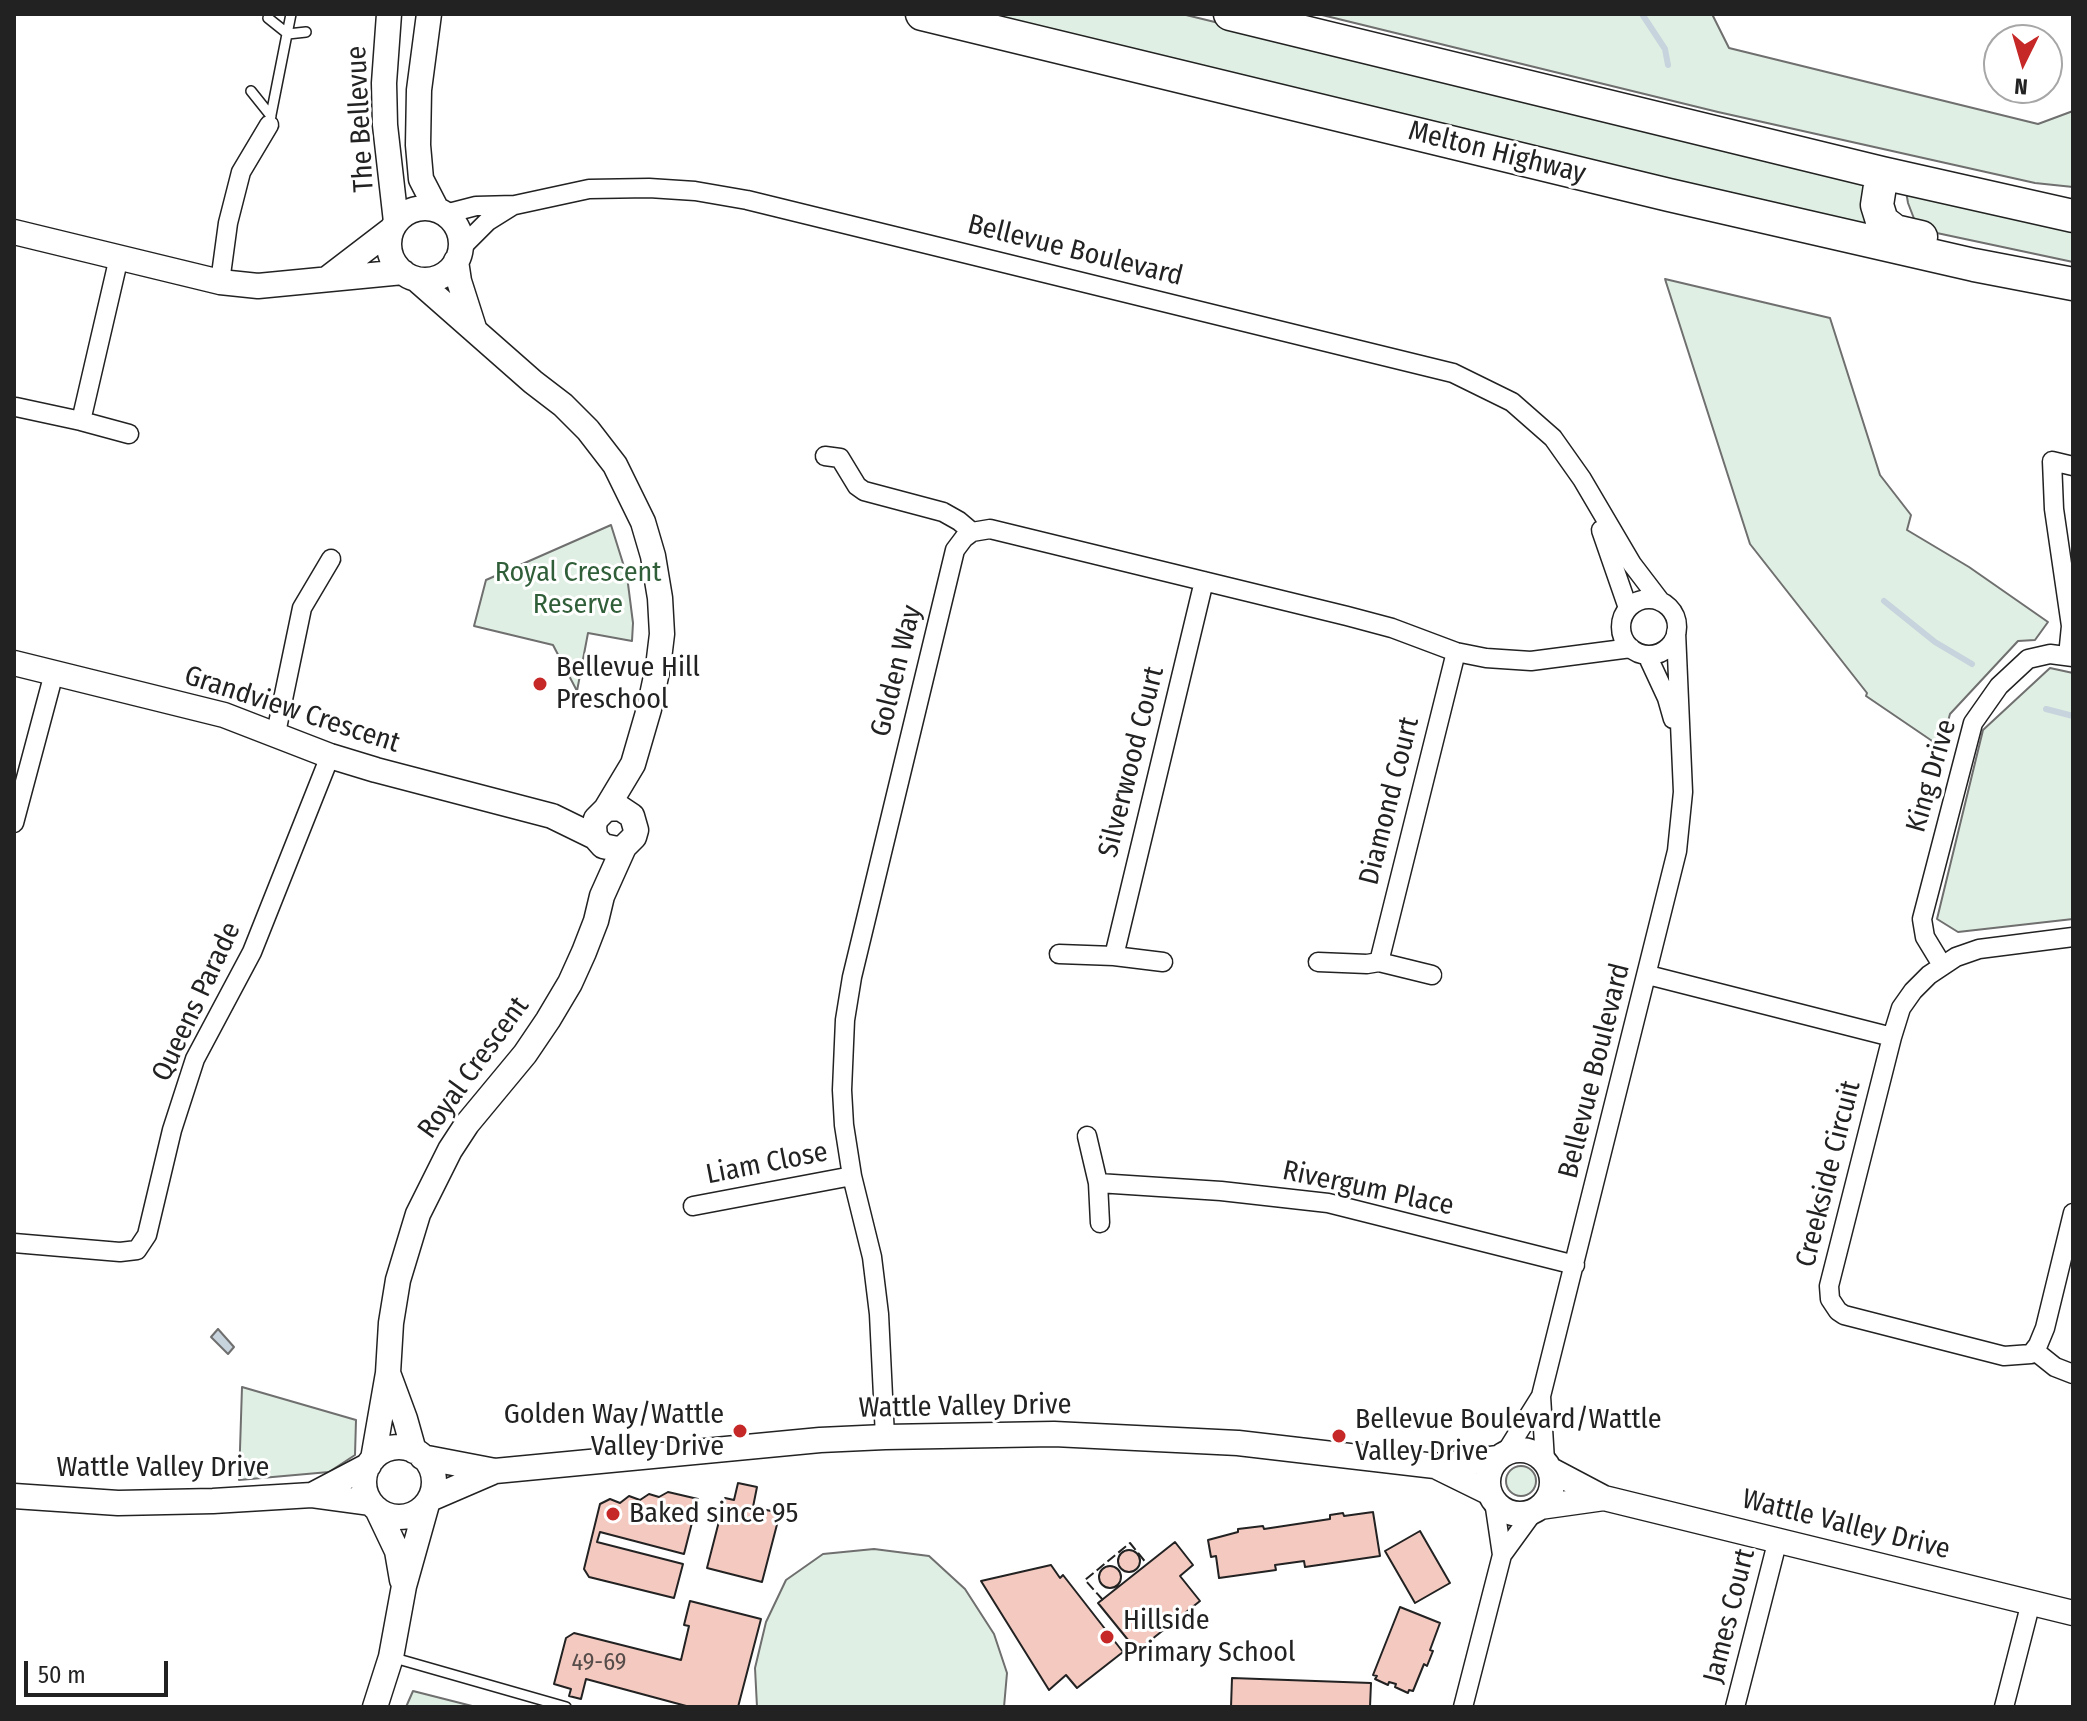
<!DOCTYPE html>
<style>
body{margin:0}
#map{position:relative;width:2087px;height:1721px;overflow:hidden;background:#fff;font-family:"Fira Sans Condensed",sans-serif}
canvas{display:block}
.frame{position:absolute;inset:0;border:16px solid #222;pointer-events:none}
.north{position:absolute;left:1983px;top:24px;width:80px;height:80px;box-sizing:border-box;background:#fff;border:2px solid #a7a7a7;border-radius:50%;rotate:185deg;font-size:22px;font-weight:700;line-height:32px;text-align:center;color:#222}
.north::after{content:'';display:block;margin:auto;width:28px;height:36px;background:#c62828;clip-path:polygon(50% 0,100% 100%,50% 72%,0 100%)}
.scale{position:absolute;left:24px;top:1661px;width:144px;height:36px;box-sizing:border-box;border:4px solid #222;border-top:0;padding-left:10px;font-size:24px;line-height:28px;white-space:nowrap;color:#222;-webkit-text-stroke:6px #fff;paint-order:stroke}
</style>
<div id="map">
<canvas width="2087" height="1721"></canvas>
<div class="frame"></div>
<div class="north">N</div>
<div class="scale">50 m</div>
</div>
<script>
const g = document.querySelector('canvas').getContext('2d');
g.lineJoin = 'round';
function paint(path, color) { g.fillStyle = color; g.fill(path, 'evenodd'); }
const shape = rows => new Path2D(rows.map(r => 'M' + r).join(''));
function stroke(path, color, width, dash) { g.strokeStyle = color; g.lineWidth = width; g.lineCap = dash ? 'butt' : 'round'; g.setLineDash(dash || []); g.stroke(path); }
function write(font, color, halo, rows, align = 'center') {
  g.font = font + ' "Fira Sans Condensed",sans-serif'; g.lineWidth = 6; g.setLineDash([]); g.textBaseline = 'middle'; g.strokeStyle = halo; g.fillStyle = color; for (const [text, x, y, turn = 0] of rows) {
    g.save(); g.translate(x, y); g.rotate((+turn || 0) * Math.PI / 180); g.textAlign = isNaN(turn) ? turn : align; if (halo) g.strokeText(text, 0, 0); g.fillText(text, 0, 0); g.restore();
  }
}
const green = shape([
 [969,14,1182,14,1870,182,1876,228,969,14],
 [1318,14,1712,14,1729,48,2038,124,2073,111,2073,187,2035,183,1718,112,1318,14],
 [1906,191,2073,227,2073,262,1918,229,1908,203,1906,191],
 [1665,279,1830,318,1880,475,1911,515,1907,530,1969,567,2048,622,2035,640,2018,641,1950,714,1941,747,1866,696,1867,693,1750,544,1665,279],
 [611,525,627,576,633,623,632,641,588,633,577,691,553,645,474,626,486,580,611,525],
 [2050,668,2073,673,2073,919,1958,932,1937,919,1983,730,2050,668],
 [242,1387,356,1420,355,1455,329,1472,239,1480,242,1387],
 '1506 1481a15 15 0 1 1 30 0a15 15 0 1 1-30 0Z',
 [874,1549,929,1556,965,1589,994,1634,1007,1673,1004,1707,757,1707,755,1668,766,1622,786,1580,823,1554,874,1549],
 [413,1691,476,1707,406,1707,413,1691]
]);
paint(green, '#e0efe3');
stroke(green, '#6f6f6f', 2);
const water = shape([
 [218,1329,234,1347,228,1354,211,1337,218,1329]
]);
paint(water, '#c7d3dd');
stroke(water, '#6f6f6f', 2);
stroke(shape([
 [1642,14,1665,49,1668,65],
 [1884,601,1935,642,1972,664],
 [2046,709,2073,716]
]), '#c7d3dd', 6);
const building = shape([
 [738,1483,757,1487,753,1507,780,1513,762,1582,707,1568,725,1498,734,1500,738,1483],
 [668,1492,698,1499,684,1554,600,1532,597,1542,683,1564,674,1598,589,1577,584,1569,600,1504,610,1499,620,1503,629,1496,640,1500,649,1494,659,1497,668,1492],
 [1373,1512,1380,1556,1305,1567,1304,1561,1275,1565,1276,1570,1219,1578,1216,1556,1211,1557,1208,1540,1238,1532,1238,1529,1263,1526,1264,1529,1330,1519,1330,1515,1343,1513,1344,1516,1373,1512],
 [1420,1531,1450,1583,1415,1603,1385,1551,1420,1531],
 [1175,1542,1193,1565,1180,1576,1200,1601,1137,1651,1098,1603,1175,1542],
 '1118 1561a11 11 0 1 1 22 0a11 11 0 1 1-22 0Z',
 [1051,1565,1060,1578,1063,1575,1123,1652,1077,1688,1066,1675,1049,1690,981,1581,1051,1565],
 '1099 1577a11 11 0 1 1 22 0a11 11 0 1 1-22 0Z',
 [690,1601,761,1619,738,1707,690,1707,586,1679,581,1699,569,1696,571,1689,554,1684,566,1638,574,1633,681,1660,689,1626,684,1625,690,1601],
 [1400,1607,1440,1623,1430,1650,1433,1651,1427,1666,1424,1664,1413,1691,1409,1690,1408,1693,1395,1687,1396,1684,1389,1682,1388,1685,1375,1679,1377,1676,1373,1675,1400,1607],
 [1232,1678,1371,1683,1370,1707,1231,1707,1232,1678]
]);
paint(building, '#f3c9c0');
stroke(building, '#222', 2);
const lane = shape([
 [268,18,288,34,306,32],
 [251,91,271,116],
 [269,125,291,14],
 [391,1657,566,1707]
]);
const street = shape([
 [445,214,476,206,515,205,589,189,649,188,695,191,747,200,1453,373,1512,402,1553,438,1582,479,1632,564,1661,602],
 [461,248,488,221,512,206],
 [119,257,81,421,129,434],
 [220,282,228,223,241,172,269,125],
 [16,407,81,421],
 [825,456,840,458,857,486,864,491,943,512,959,521,972,532],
 [1601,530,1628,608],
 '1621 627a28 28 0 1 1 56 0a28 28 0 1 1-56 0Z',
 [1647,655,1667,698,1673,719],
 [2068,656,2071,626,2054,509,2052,461,2073,466],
 [276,733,302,608,331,559],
 [14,823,54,673],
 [2073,937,1979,949,1956,957,1929,975,1913,991,1901,1008,1892,1037,1829,1286,1830,1299,1838,1311,1844,1315,2004,1356,2031,1354,2038,1345,2045,1328,2073,1213],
 [1059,954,1114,956],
 [1163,962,1114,956,1204,581],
 [1318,962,1367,964,1379,962],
 [1942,965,1925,937,1922,919,1973,723,1999,686,2028,659,2050,654,2073,657],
 [1432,975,1379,962,1456,652],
 [1648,975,1892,1037],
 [1087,1136,1098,1183],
 [693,1206,852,1176],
 [1100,1223,1098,1183,1221,1191,1328,1203,1575,1265],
 [14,1243,120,1252,137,1250,147,1235,172,1130,195,1059,252,952,330,756],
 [2035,1351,2055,1367,2073,1374],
 [1541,1396,1545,1461],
 [885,1437,879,1314,872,1257,852,1176,844,1125,842,1090,845,1020,852,977,955,550,964,538,972,532,990,529,1347,616,1392,628,1456,652,1486,658,1531,661,1631,648],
 [1506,1452,1541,1396,1677,851,1683,792,1676,632],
 [1502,1555,1534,1511],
 [1463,1707,1502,1555,1494,1501],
 [1735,1707,1778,1539],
 [2004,1707,2031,1602]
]);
const secondary = shape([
 [389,14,384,83,385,125,396,222],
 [429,14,419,90,418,145,421,179,437,210],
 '389 244a36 36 0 1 1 72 0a36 36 0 1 1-72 0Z',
 [14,232,220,282,258,286,403,272],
 [456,261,459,281,474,328],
 [328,278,392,229],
 [416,279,533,382,563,405,588,430,615,465,643,522,653,556,660,598,662,634,658,667,649,709,633,764,606,809,596,819,594,826,595,837,603,846,617,849,624,847,634,837,636,830,632,816,620,808,606,809],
 [14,663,224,715,330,756,376,770,552,816,595,837],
 [388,1373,405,1419,414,1451],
 '364 1482a35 35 0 1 1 70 0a35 35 0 1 1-70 0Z',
 '1488 1482a32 32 0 1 1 64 0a32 32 0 1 1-64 0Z',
 [422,1457,495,1471,820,1440,885,1437,1054,1434,1238,1443,1435,1466,1498,1458],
 [373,1459,388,1373,391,1323,398,1280,418,1214,450,1150,467,1124,525,1054,548,1020,570,983,584,952,596,921,602,896,624,847],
 [1435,1466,1490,1493],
 [1551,1470,1604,1498,2073,1613],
 [312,1495,369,1465],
 [14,1496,118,1503,213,1501,312,1495,371,1503],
 [430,1499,495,1471],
 [1540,1507,1604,1498],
 [377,1509,397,1551,402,1580],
 [375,1707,391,1657,404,1586,427,1504]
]);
const highway = shape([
 [922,14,1669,195,1974,265,2073,284],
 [1230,14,1882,173,2073,216],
 [1882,173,1877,205,1882,221,1895,231,1921,237]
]);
stroke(lane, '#222', 12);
stroke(street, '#222', 21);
stroke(secondary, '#222', 27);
stroke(highway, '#222', 35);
stroke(lane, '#fff', 9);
stroke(street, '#fff', 18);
stroke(secondary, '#fff', 24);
stroke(highway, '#fff', 32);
stroke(shape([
 [1103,1600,1085,1580,1130,1543,1147,1564]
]), '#222', 2, [10, 4]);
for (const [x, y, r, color] of [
 [540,684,8,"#c62828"],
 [740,1431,8,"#c62828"],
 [1339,1436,8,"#c62828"],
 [613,1514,8,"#c62828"],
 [1107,1637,8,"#c62828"]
]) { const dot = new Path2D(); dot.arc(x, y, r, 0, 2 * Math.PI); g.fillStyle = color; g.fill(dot); stroke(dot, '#fff', 3); }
write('24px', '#564c4a', null, [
 ["49-69",599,1663]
]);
write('28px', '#222', '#fff', [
 ["The Bellevue",361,119,-93],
 ["Melton Highway",1497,153,14],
 ["Bellevue Boulevard",1075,251,14],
 ["Golden Way",897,671,-76],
 ["Grandview Crescent",292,710,18],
 ["Silverwood Court",1132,762,-76],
 ["King Drive",1932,776,-74],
 ["Diamond Court",1390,801,-76],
 ["Queens Parade",197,1002,-65],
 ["Royal Crescent",474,1068,-54],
 ["Bellevue Boulevard",1595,1071,-76],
 ["Liam Close",767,1164,-11],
 ["Creekside Circuit",1829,1174,-76],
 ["Rivergum Place",1368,1189,12],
 ["Wattle Valley Drive",965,1407,-1],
 ["Wattle Valley Drive",163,1468],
 ["Wattle Valley Drive",1846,1525,14],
 ["James Court",1730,1616,-76]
]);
write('28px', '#2f5e38', '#fff', [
 ["Royal Crescent",578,573],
 ["Reserve",578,605]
]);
write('28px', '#222', '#fff', [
 ["Bellevue Hill",556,668],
 ["Preschool",556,700],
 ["Golden Way/Wattle",724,1415,"right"],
 ["Valley Drive",724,1447,"right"],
 ["Bellevue Boulevard/Wattle",1355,1420],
 ["Valley Drive",1355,1452],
 ["Baked since 95",629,1514],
 ["Hillside",1123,1621],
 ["Primary School",1123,1653]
], 'left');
</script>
